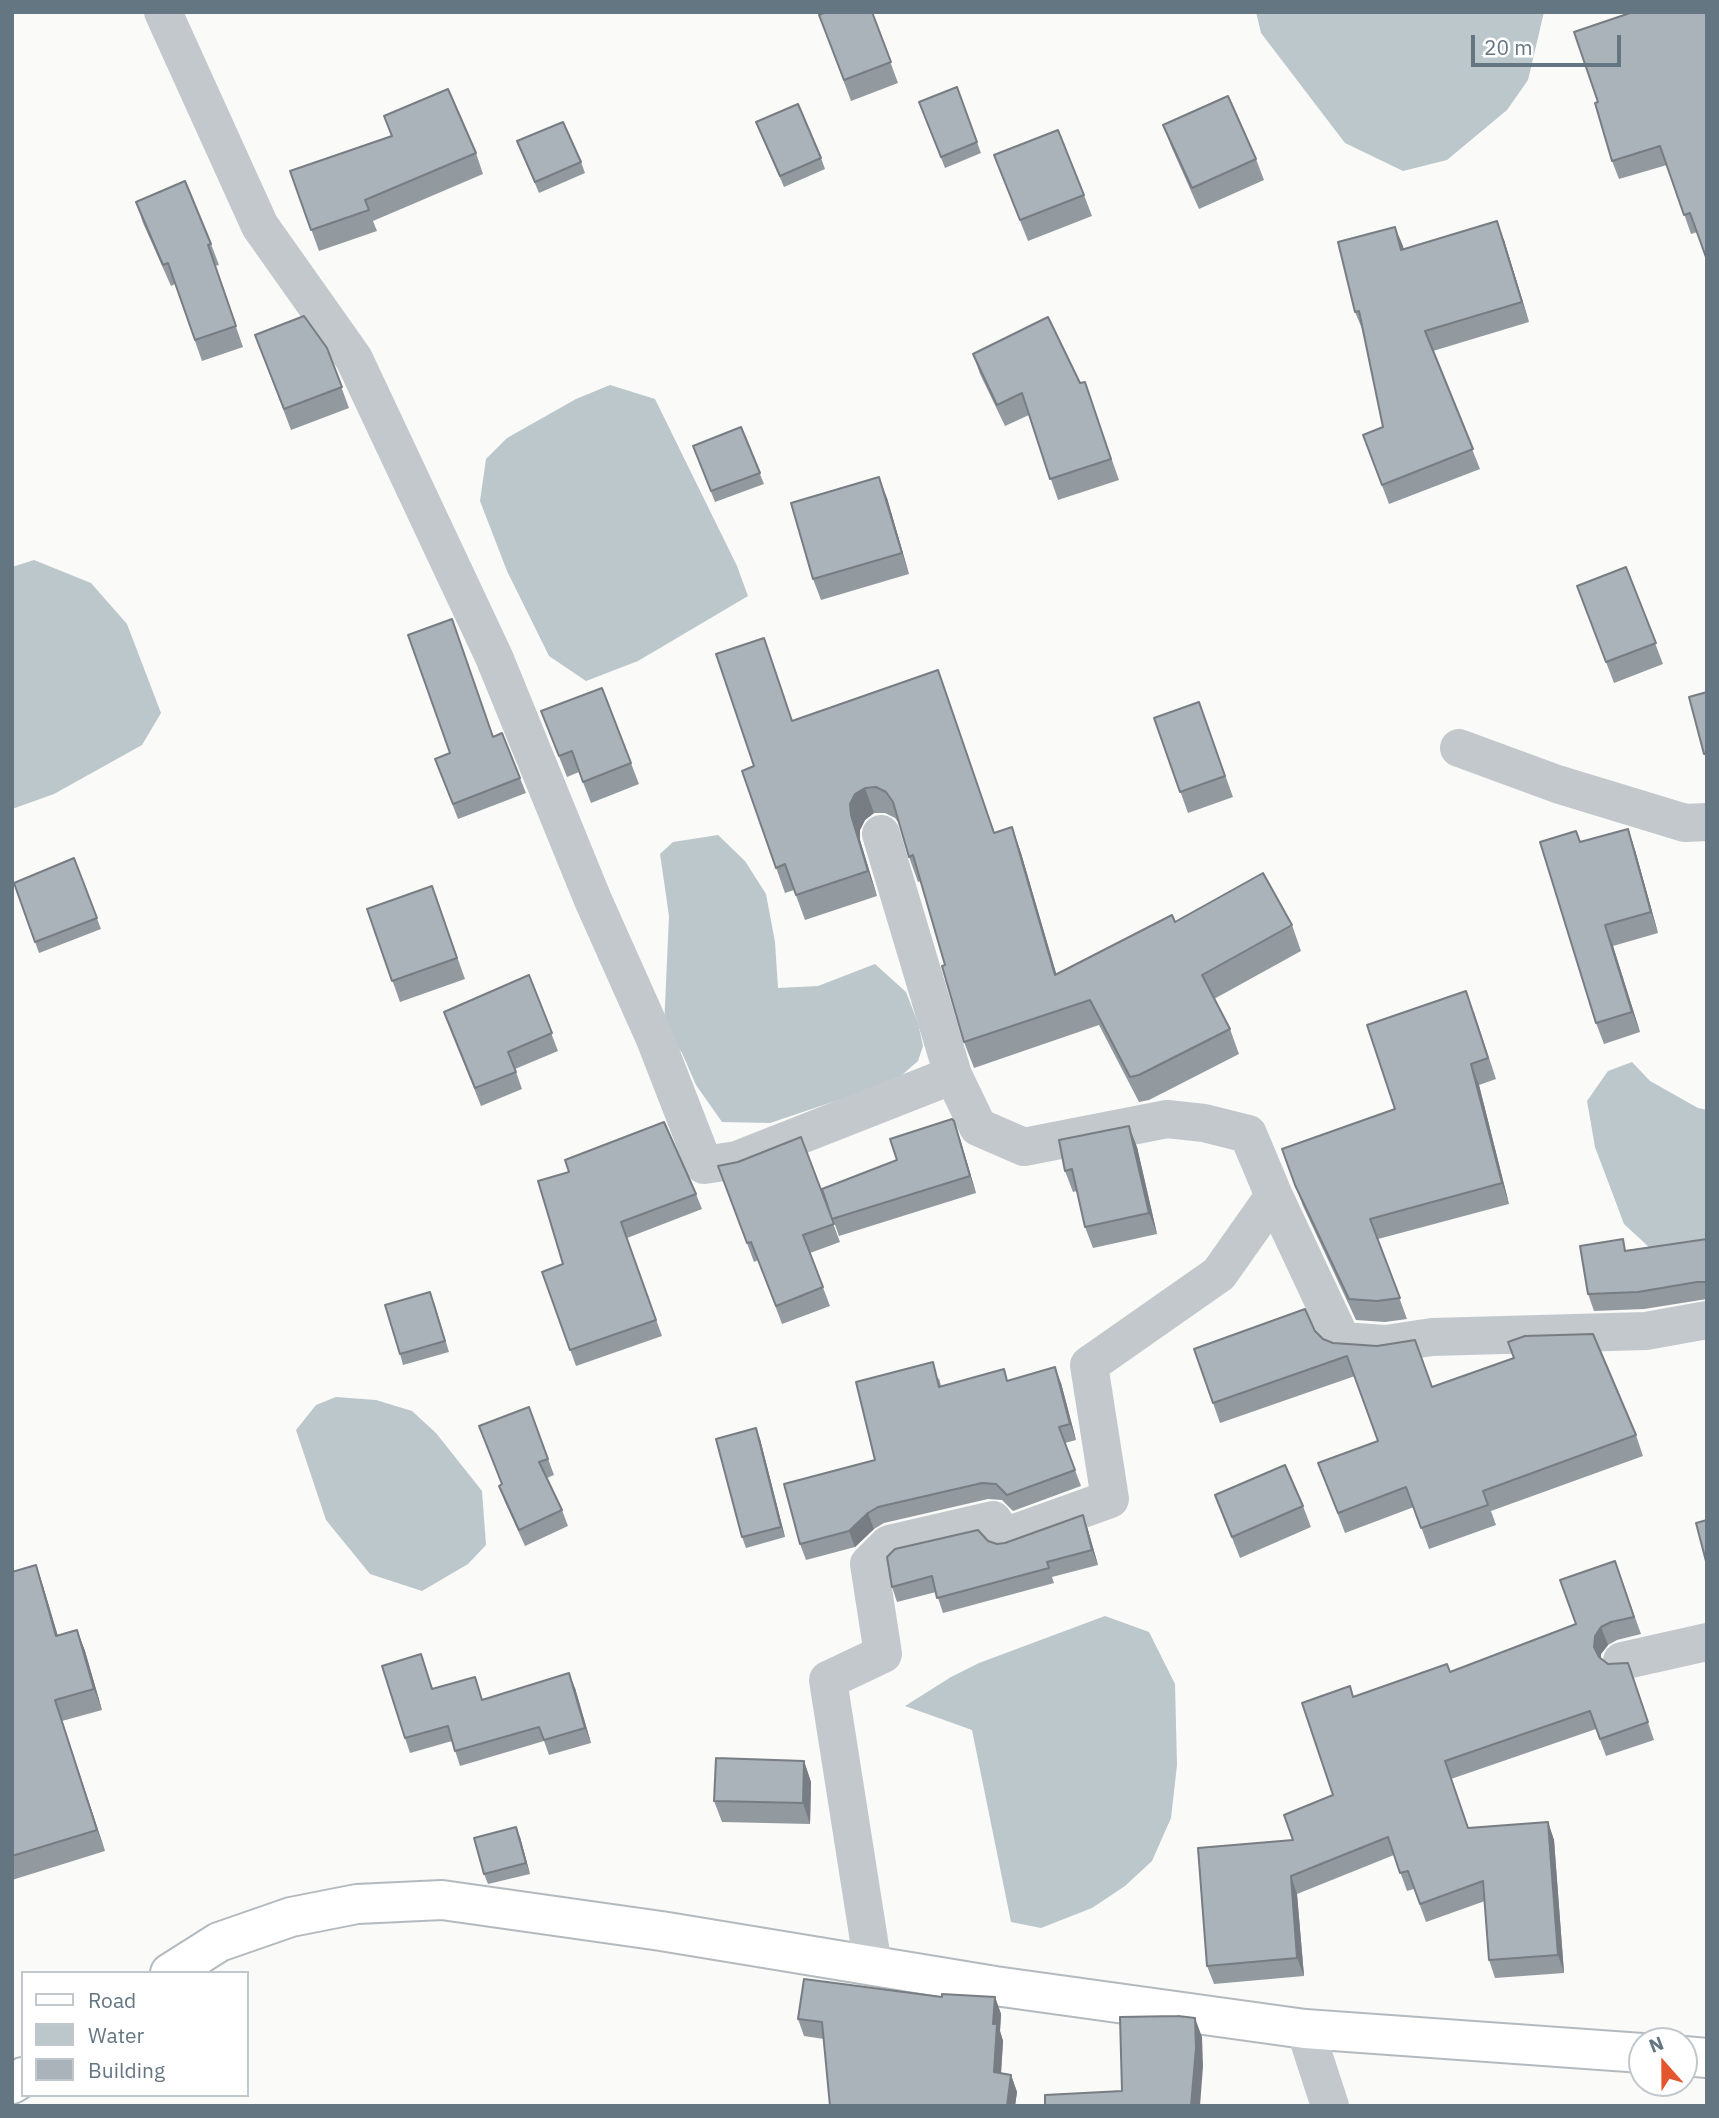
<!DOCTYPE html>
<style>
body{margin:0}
#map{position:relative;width:1719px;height:2118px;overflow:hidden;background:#fafaf8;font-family:"IBM Plex Sans",sans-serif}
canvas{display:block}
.frame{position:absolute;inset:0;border:14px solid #657683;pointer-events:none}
.legend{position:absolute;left:21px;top:1971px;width:228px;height:126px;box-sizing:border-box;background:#fff;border:2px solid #c1c8cd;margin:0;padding:9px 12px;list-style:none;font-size:21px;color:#657683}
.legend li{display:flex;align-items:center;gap:14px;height:35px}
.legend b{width:35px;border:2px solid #c1c8cd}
.north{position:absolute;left:1628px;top:2027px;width:70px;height:70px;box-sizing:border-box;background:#fff;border:2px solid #c1c8cd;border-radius:50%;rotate:339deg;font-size:19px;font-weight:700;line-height:28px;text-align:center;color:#657683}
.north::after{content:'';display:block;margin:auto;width:24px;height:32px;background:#e4572e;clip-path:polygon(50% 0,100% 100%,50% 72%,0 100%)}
.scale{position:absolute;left:1471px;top:35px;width:150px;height:32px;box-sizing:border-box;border:4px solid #657683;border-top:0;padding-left:9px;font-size:21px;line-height:24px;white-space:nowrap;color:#657683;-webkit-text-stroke:5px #fff;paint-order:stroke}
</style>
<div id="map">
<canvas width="1719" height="2118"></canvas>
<div class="frame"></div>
<ul class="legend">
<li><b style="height:9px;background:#fff"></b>Road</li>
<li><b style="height:19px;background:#bbc7cb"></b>Water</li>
<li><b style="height:19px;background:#aab3b9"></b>Building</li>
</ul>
<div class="north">N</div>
<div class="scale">20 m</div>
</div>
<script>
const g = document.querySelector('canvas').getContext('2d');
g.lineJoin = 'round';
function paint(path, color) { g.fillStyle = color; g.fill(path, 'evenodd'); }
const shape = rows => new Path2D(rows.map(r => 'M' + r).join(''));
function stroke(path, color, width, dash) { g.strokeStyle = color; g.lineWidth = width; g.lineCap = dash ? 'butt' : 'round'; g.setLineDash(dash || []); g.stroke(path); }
paint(shape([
 [1256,12,1544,12,1528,80,1507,110,1447,160,1403,171,1345,143,1261,33],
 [610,385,655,399,737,566,748,596,638,661,586,681,549,656,507,571,480,501,486,459,507,438,576,399],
 [34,560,91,583,127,624,161,713,142,745,54,794,12,809,12,567],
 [718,835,745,861,766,894,775,942,778,988,818,986,875,964,906,992,918,1023,923,1046,918,1061,895,1081,770,1123,722,1122,696,1085,682,1053,664,1028,669,916,660,854,673,842],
 [1632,1062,1650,1081,1698,1108,1707,1110,1707,1243,1652,1250,1624,1224,1595,1147,1587,1101,1608,1071],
 [336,1397,376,1400,412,1411,436,1433,482,1491,486,1545,468,1564,422,1591,370,1574,326,1520,296,1430,316,1405],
 [1105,1616,1149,1632,1175,1684,1177,1765,1171,1818,1152,1861,1125,1886,1092,1908,1041,1928,1011,1922,972,1730,905,1706,951,1677,979,1663]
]), '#bbc7cb');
const secondary = shape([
 [170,1973,219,1942,291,1917,357,1904,442,1900,661,1931,995,1986,1305,2029,1642,2053],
 [1684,2056,1707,2058],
 [12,2084,23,2077]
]);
stroke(secondary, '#b3babf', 42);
stroke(shape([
 [163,12,260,226,354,359,494,657,593,900,655,1039,704,1165,737,1160,953,1075],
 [1459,748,1557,784,1685,823,1707,822],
 [881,834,953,1075,978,1127,1024,1147,1167,1119,1204,1123,1248,1134,1274,1196,1342,1341,1386,1344,1432,1337,1646,1331,1707,1320],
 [1622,1661,1707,1642],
 [873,1966,828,1680,883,1654,869,1564,889,1544,993,1520,1004,1537,1110,1499,1089,1365,1219,1274,1274,1196],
 [1305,2029,1330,2106]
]), '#c3c8cc', 38);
stroke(secondary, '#fff', 38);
paint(shape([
 [872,12,898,83,851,101,819,15],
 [1633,12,1697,232,1691,234,1667,165,1619,179,1612,161,1598,102],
 [957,87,981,153,945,168,919,102],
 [384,116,476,153,483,174,373,221,377,231,319,251,290,171,391,136],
 [756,122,821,158,825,169,784,187],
 [1163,125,1256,159,1264,180,1199,209,1171,146],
 [517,141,581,162,585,173,539,193],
 [994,155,1084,195,1092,216,1028,241],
 [136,202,211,244,219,265,215,266,243,347,202,361,175,284,171,286,143,223],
 [1504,240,1529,322,1433,351,1480,469,1389,504,1363,435,1383,427,1363,331,1355,312,1403,249],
 [255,335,327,348,349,408,291,430],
 [973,354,1080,383,1092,403,1119,480,1058,500,1029,415,1005,426,980,374],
 [741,427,764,484,715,502,693,446],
 [887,498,909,574,821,600,813,579],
 [1626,567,1663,664,1614,683,1577,586],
 [773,663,792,721,994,833,1012,827,1021,853,1056,974,1175,922,1292,925,1301,951,1214,999,1230,1029,1239,1054,1149,1100,1139,1102,1099,1025,974,1068,964,1042,945,965,921,881,918,882,909,857,899,823,895,818,885,813,874,813,865,820,860,830,860,840,877,896,805,920,794,890,785,893,742,771,754,766],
 [602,688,639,784,591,803,579,772,567,777,541,711],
 [1199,702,1233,797,1188,813,1154,718],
 [493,737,520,778,526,793,458,819,435,759],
 [1628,829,1635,850,1658,933,1613,946,1640,1032,1604,1044,1596,1023,1580,842],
 [74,858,101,929,39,953,14,883],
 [432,886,465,979,400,1002,367,909],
 [529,975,558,1051,515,1069,522,1089,481,1106,444,1012],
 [1474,1012,1496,1079,1479,1085,1509,1204,1378,1239,1407,1319,1385,1322,1356,1320,1303,1206,1282,1149,1395,1109],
 [801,1137,840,1242,810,1253,830,1306,782,1324,758,1260,754,1262,718,1166,738,1162],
 [960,1139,976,1193,839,1236,822,1189,897,1160],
 [1137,1147,1157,1234,1093,1248,1085,1227,1077,1191,1073,1192,1065,1171],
 [538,1181,696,1194,702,1209,627,1238,662,1336,576,1366,542,1272,563,1264],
 [1707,1239,1707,1299,1644,1309,1594,1311,1588,1294,1627,1250],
 [434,1302,449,1352,403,1365,400,1354],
 [1315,1331,1323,1339,1432,1387,1636,1435,1643,1456,1491,1511,1496,1525,1429,1549,1414,1507,1345,1533,1318,1463,1378,1441,1355,1376,1220,1423,1194,1349],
 [939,1378,941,1386,1008,1380,1061,1383,1076,1440,1065,1443,1081,1486,1013,1511,1002,1500,988,1499,884,1523,874,1529,855,1547,806,1560,800,1544,875,1460],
 [529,1407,554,1475,547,1478,562,1510,568,1526,525,1546,505,1502,499,1486,501,1484],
 [760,1439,785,1537,746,1548,742,1537],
 [1215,1495,1303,1506,1311,1527,1240,1558],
 [1083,1515,1088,1530,1098,1565,1052,1577,1054,1583,943,1613,936,1592,897,1602,892,1587,988,1541,997,1544,1005,1543],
 [1615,1561,1641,1634,1617,1640,1608,1645,1601,1654,1601,1659,1608,1664,1628,1663,1654,1740,1606,1756,1596,1729,1451,1779,1468,1828,1548,1822,1554,1840,1564,1973,1495,1978,1489,1960,1485,1901,1426,1922,1414,1889,1407,1891,1394,1855,1297,1894,1304,1976,1214,1984,1207,1966,1293,1840,1333,1795,1354,1697,1450,1672,1576,1624],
 [36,1565,43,1586,58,1636,77,1630,85,1651,102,1710,62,1721,105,1851,12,1880,12,1572],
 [421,1654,433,1689,482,1699,575,1688,591,1743,549,1755,544,1741,460,1766,452,1741,410,1753,405,1738],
 [804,1761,811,1782,810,1824,722,1822,714,1801],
 [520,1837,530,1874,488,1884,484,1874],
 [942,1997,995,1997,1001,2014,1000,2031,1003,2041,1001,2073,1011,2075,1017,2092,1015,2106,830,2106,824,2039,804,2036,798,2019]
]), '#929a9f');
paint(shape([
 [1497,221,1504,240,1529,322,1522,302],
 [1395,227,1403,246,1409,269,1401,250],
 [879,477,887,498,909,574,902,553],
 [865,788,874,813,865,820,860,830,860,840,877,896,868,871,851,815,850,804,855,794],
 [1012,827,1021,853,1064,1000,1055,975],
 [1628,829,1635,850,1658,933,1651,912],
 [1605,925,1613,946,1640,1032,1632,1012],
 [1471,1064,1479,1085,1509,1204,1502,1183],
 [954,1121,960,1139,976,1193,970,1176],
 [1129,1126,1137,1147,1157,1234,1149,1213],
 [1055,1367,1061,1383,1076,1440,1070,1424],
 [756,1428,760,1439,785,1537,781,1527],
 [868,1513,874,1529,855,1547,849,1531],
 [1083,1515,1088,1530,1098,1565,1092,1550],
 [36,1565,43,1586,64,1657,56,1636],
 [1601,1627,1608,1645,1601,1654,1601,1665,1594,1647,1595,1636],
 [77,1630,85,1651,102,1710,94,1689],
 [569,1673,575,1688,591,1743,585,1728],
 [55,1700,62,1721,105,1851,97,1830],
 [804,1761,811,1782,810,1824,803,1803],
 [1548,1822,1554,1840,1564,1973,1558,1955],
 [516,1827,520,1837,530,1874,526,1863],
 [1291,1876,1297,1894,1304,1976,1297,1958],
 [995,1997,1001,2014,1000,2031,1003,2041,1000,2089,994,2072,993,2024],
 [1195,2018,1202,2037,1203,2066,1200,2106,1191,2106],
 [1011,2075,1017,2092,1015,2106,1007,2106]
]), '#777d82');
const building = shape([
 [826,12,872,12,891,62,844,80,819,15,826,12],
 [1633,12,1707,12,1707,260,1690,213,1684,215,1660,146,1612,161,1595,103,1598,102,1574,32,1633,12],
 [957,87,977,142,941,157,919,102,957,87],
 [448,89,476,153,365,200,369,210,311,230,290,171,392,136,384,116,448,89],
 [1228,96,1256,159,1192,188,1163,125,1228,96],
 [798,104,821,158,780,176,756,122,798,104],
 [563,122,581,162,535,182,517,141,563,122],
 [1058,130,1084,195,1020,220,994,155,1058,130],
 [185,181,211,244,208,245,236,326,195,340,168,263,163,265,136,202,185,181],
 [1497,221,1522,302,1425,331,1473,449,1382,485,1363,435,1383,427,1359,311,1355,312,1338,242,1395,227,1401,250,1497,221],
 [304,316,327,348,342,387,284,409,255,335,304,316],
 [1048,317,1080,383,1085,382,1111,459,1050,479,1022,393,997,405,973,354,1048,317],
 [741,427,760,473,711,491,693,446,741,427],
 [879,477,902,553,813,579,791,503,879,477],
 [1626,567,1656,643,1606,662,1577,586,1626,567],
 [452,619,493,737,502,733,520,778,453,804,435,759,450,753,408,635,452,619],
 [764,638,792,721,938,670,994,833,1012,827,1055,975,1172,915,1175,922,1263,873,1292,925,1202,975,1230,1029,1139,1075,1130,1077,1090,1000,964,1042,942,966,945,965,913,855,909,857,893,802,886,792,876,787,865,788,855,794,850,804,851,815,868,871,796,895,785,864,776,868,742,771,754,766,716,654,764,638],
 [602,688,631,763,583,782,572,751,559,756,541,711,602,688],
 [1707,692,1707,754,1704,754,1689,697,1707,692],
 [1199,702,1225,776,1180,792,1154,718,1199,702],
 [1628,829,1651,912,1605,925,1632,1012,1596,1023,1540,842,1576,831,1580,842,1628,829],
 [74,858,97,918,35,942,14,883,74,858],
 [432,886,457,958,392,981,367,909,432,886],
 [529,975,552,1033,508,1052,516,1072,475,1088,444,1012,529,975],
 [1466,991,1488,1058,1471,1064,1502,1183,1370,1219,1400,1298,1377,1301,1349,1299,1295,1185,1282,1149,1395,1109,1367,1025,1466,991],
 [952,1119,954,1121,970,1176,832,1219,822,1189,897,1160,890,1139,952,1119],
 [664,1122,696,1194,621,1222,656,1320,570,1350,542,1272,563,1264,538,1181,569,1172,565,1160,664,1122],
 [1129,1126,1149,1213,1085,1227,1072,1169,1065,1171,1059,1140,1129,1126],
 [801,1137,834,1224,803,1235,823,1287,776,1306,751,1242,747,1243,718,1166,738,1162,801,1137],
 [1623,1239,1625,1251,1707,1239,1707,1282,1697,1282,1638,1292,1588,1294,1580,1246,1623,1239],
 [430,1292,445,1341,400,1354,385,1305,430,1292],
 [1305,1309,1315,1331,1323,1339,1333,1343,1377,1346,1415,1340,1432,1387,1514,1358,1508,1342,1525,1336,1593,1334,1636,1435,1483,1491,1488,1505,1421,1528,1406,1487,1338,1513,1318,1463,1378,1441,1347,1356,1213,1403,1194,1349,1305,1309],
 [933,1362,939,1387,1004,1369,1007,1381,1055,1367,1070,1424,1059,1427,1075,1470,1007,1495,996,1484,982,1483,878,1507,868,1513,849,1531,800,1544,784,1484,875,1460,856,1382,933,1362],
 [529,1407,548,1459,539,1462,562,1510,519,1530,499,1486,502,1484,479,1426,529,1407],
 [756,1428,781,1527,742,1537,716,1439,756,1428],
 [1285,1465,1303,1506,1232,1537,1215,1495,1285,1465],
 [1083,1515,1092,1550,1047,1562,1049,1568,937,1598,932,1576,892,1587,887,1557,895,1549,978,1530,988,1541,997,1544,1005,1543,1083,1515],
 [1707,1520,1707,1565,1696,1523,1707,1520],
 [1615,1561,1634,1617,1611,1622,1601,1627,1595,1636,1594,1647,1599,1657,1608,1664,1628,1663,1648,1722,1600,1739,1590,1711,1445,1761,1468,1828,1548,1822,1558,1955,1489,1960,1483,1881,1420,1904,1408,1871,1400,1873,1388,1837,1291,1876,1297,1958,1207,1966,1198,1848,1293,1840,1284,1815,1333,1795,1302,1703,1350,1686,1353,1697,1447,1664,1450,1672,1576,1624,1560,1580,1615,1561],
 [36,1565,56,1636,77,1630,94,1689,55,1700,97,1830,12,1856,12,1572,36,1565],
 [421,1654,432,1689,475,1677,482,1700,569,1673,585,1728,544,1740,539,1727,455,1751,448,1726,405,1738,382,1666,421,1654],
 [716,1758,804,1761,803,1803,714,1801,716,1758],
 [516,1827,526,1863,484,1874,474,1838,516,1827],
 [804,1979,942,1997,942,1994,995,1997,993,2024,997,2024,994,2072,1011,2075,1007,2106,830,2106,822,2022,798,2019,804,1979],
 [1178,2016,1195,2018,1196,2048,1191,2106,1045,2106,1045,2095,1122,2091,1120,2017,1178,2016]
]);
paint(building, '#aab3b9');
stroke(building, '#777d82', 2);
</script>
